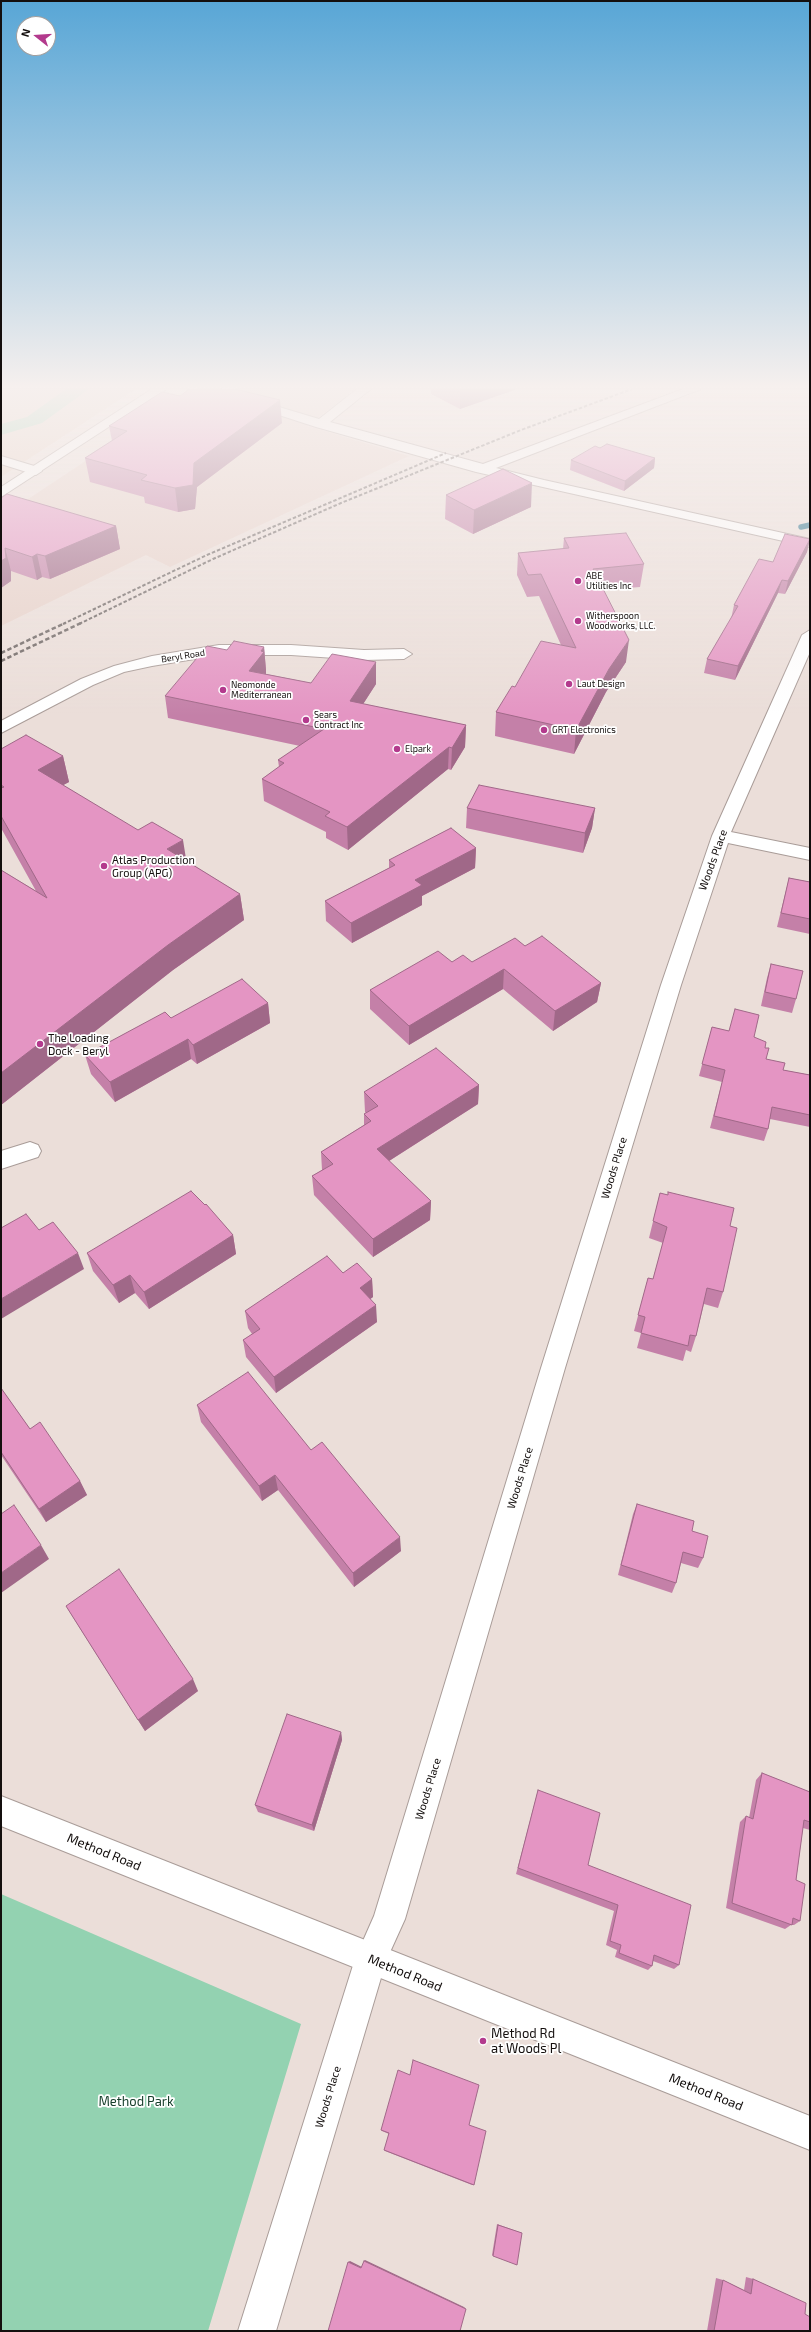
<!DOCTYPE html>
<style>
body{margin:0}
#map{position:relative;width:811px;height:2332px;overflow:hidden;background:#ebded9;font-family:"Exo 2",sans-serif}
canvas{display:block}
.frame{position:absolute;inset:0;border:2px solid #140f0e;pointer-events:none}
.north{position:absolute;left:16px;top:16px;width:40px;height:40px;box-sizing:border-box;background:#fff;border:1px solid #a19f9f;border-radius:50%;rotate:287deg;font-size:11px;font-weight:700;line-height:16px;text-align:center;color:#140f0e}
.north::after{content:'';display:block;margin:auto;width:14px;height:18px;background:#b33a8d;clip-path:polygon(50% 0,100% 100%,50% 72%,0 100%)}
</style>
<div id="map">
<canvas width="811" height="2332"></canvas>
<div class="frame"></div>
<div class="north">N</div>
</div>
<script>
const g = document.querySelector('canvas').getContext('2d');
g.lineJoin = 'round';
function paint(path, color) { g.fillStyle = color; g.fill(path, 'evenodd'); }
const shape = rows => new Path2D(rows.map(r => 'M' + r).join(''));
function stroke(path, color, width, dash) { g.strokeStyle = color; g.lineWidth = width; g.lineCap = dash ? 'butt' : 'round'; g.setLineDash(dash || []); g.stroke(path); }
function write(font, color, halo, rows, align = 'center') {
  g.font = font + ' "Exo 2",sans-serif'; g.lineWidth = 3.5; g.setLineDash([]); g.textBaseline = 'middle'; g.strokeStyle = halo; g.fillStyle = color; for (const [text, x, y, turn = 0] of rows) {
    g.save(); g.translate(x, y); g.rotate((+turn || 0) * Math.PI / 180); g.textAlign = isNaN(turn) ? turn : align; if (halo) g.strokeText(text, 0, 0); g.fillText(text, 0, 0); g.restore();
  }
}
paint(shape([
 [194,389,355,389,308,426,409,456,170,567,146,555,1,626,1,517]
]), '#e7d1c9');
paint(shape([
 [1,389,136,389,1,477]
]), '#e8d3c6');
paint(shape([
 [66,389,89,389,42,423,1,435,1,424,27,417],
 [1,1894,301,2024,208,2331,1,2331]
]), '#93d2b1');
stroke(shape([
 [801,527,810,525]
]), '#1c6a86', 5.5);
const street = shape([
 [199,389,219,389,319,419,357,389,371,389,330,422,483,464,683,389,701,389,496,468,544,480,810,539,810,547,476,472,316,427,199,389],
 [1,456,41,468,42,471,36,475,1,464,1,456],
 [810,630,810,652,731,832,810,848,810,860,728,843,681,985,565,1368,405,1919,386,1961,276,2331,238,2331,355,1959,374,1916,541,1368,661,985,712,836,802,635,810,630],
 [219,645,291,645,364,650,404,649,412,654,404,659,364,660,291,655,219,655,152,666,124,672,93,685,1,733,1,721,81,679,114,666,152,656,219,645],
 [30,1142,38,1145,41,1151,38,1157,1,1169,1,1151,30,1142]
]);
const secondary = shape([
 [1,1796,810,2116,810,2150,1,1826,1,1796]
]);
const primary = shape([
 [152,389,167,389,1,497,1,487,152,389]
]);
stroke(street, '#a99c98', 2);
stroke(secondary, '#a99c98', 2);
stroke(primary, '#a99c98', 2);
paint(street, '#fff');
paint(secondary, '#fff');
paint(primary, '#fff');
stroke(shape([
 [63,624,207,555,446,453],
 [79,624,213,559,341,503,521,430,632,389]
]), '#6b6361', 2, [3.5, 2]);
stroke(shape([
 [1,653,65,623],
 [1,661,81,623]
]), '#6b6361', 2.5, [4.5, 2.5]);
paint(shape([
 [431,389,517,389,460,409,431,394],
 [282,423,197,487,195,509,178,512,145,503,144,497,90,482,85,458,112,441,109,426],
 [600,448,655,458,654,468,624,491,570,470,571,460],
 [446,495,531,507,473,534,445,519],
 [1,498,116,526,120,549,50,579,42,577,37,580,11,571,11,581,1,588],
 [564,538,644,564,640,587,604,590,626,662,606,692,574,754,495,736,496,712,515,687,561,645,539,596,527,597,517,575,518,553,563,549],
 [810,539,807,552,785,594,778,593,735,680,704,673,707,659,731,619,734,605,773,562],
 [264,647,266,670,266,674,311,683,376,662,376,684,363,704,466,725,465,747,451,770,448,769,348,850,326,838,326,832,264,801,262,779,279,767,278,760,300,746,168,718,165,696,227,650],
 [1,749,63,756,69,782,63,785,240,894,244,920,173,970,1,1105,1,870,36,891,1,828],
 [467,808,595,808,592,828,583,853,466,828],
 [476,848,475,868,422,896,422,905,352,943,326,921,325,901,389,868,389,860],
 [789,878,810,882,810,934,777,927],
 [525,946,601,983,597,1002,553,1031,503,989,409,1045,370,1009,370,990,452,962,472,962],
 [771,964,796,999,792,1013,761,1006,767,978],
 [268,1003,270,1023,197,1064,191,1059,115,1102,91,1074,85,1055,171,1018],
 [712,1027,754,1037,765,1048,766,1059,783,1070,810,1075,810,1127,770,1119,768,1129,764,1141,710,1128,722,1082,699,1076],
 [479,1085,478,1104,389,1161,431,1201,430,1220,373,1257,314,1195,312,1176,322,1170,321,1152,364,1125,364,1114,366,1113,365,1112,364,1092],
 [660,1193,730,1226,723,1292,718,1308,704,1304,696,1336,691,1352,686,1350,683,1361,637,1348,641,1333,634,1331,648,1278,653,1279,663,1243,649,1238],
 [205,1205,233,1235,236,1254,149,1309,135,1293,119,1303,93,1271,87,1253],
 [343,1273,372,1279,373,1297,370,1299,377,1322,276,1393,246,1357,243,1340,252,1334,248,1328,245,1311],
 [1,1388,30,1429,80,1481,87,1495,46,1522,1,1455],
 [197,1405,311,1450,401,1551,354,1587,278,1490,262,1501,201,1422],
 [637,1504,692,1531,703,1558,698,1568,681,1563,676,1583,672,1593,618,1575,633,1514],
 [66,1606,198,1691,145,1731,74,1619],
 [341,1732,342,1740,314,1831,258,1812,255,1805],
 [762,1773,810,1792,810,1830,803,1828,796,1880,800,1921,794,1925,791,1925,785,1929,726,1908,740,1822,746,1816,749,1818,756,1780],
 [538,1790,588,1865,679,1965,674,1969,653,1961,652,1966,648,1970,615,1957,617,1950,606,1945,614,1911,516,1874],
 [469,2125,474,2185,472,2185,385,2151,384,2150,389,2134,382,2131,381,2130],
 [497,2224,522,2233,493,2256,492,2255],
 [746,2277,753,2279,805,2314,810,2331,707,2331,716,2278,723,2280,744,2290]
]), '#c480a8');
paint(shape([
 [460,389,517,389,460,409],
 [280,400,282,423,197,487,195,509,178,512,175,488,194,463],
 [655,458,654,468,624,491,625,481],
 [532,483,531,507,473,534,474,510],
 [116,526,120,549,50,579,45,556],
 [810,539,807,552,785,594,788,581],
 [5,548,11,571,11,581,1,588,1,561],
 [37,554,42,577,37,580,32,557],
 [782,580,778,593,735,680,738,666],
 [629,640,626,662,606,692,574,754,576,730,609,669],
 [264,647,266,670,266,674,249,671],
 [376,662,376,684,351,723,350,701],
 [466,725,465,747,451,770,452,748],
 [449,747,448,769,348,850,347,827],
 [63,756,69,782,45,795,38,770],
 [595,808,592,828,583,853,585,833],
 [183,840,187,865,167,849],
 [476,848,475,868,422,896,422,905,352,943,351,923,415,880],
 [240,894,244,920,173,970,1,1105,1,1073,168,945],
 [504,969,503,989,409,1045,409,1026],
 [601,983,597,1002,553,1031,555,1011],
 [268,1003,270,1023,197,1064,193,1045],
 [188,1039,191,1059,115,1102,110,1082],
 [479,1085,478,1104,378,1168,377,1149],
 [431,1201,430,1220,373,1257,373,1239],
 [233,1235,236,1254,149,1309,144,1292],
 [78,1253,84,1269,1,1319,1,1299],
 [130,1275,135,1293,119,1303,113,1285],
 [372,1279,373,1297,361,1306,360,1288],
 [376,1305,377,1322,276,1393,274,1377],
 [275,1475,278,1490,262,1501,259,1486],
 [80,1481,87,1495,46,1522,39,1509],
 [400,1537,401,1551,354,1587,353,1573],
 [41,1545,49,1559,1,1593,1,1573],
 [193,1679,198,1691,145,1731,138,1720],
 [341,1732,342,1740,314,1831,312,1825],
 [365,2260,464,2307,466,2309,364,2261],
 [350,2261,362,2267,361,2268,348,2262]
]), '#a06888');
const building = shape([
 [189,389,235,389,280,400,194,463,193,485,175,488,141,480,147,475,85,458,127,431,109,426,162,392,180,396,189,389],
 [607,444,655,458,625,481,571,460,595,446,600,448,607,444],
 [503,469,532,483,474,510,446,495,503,469],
 [7,494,116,526,45,556,37,554,32,557,5,548,6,558,1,561,1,498,7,494],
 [626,533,644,564,593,569,629,640,609,669,576,730,496,712,512,686,515,687,541,641,576,648,541,574,528,575,518,553,569,548,564,538,626,533],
 [785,534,810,539,788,581,782,580,738,666,707,659,738,606,734,605,759,559,773,562,785,534],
 [234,641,264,647,261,651,264,652,249,671,311,683,332,654,376,662,350,701,466,725,452,748,449,747,347,827,325,816,330,812,262,779,284,763,278,760,324,729,165,696,207,646,227,650,234,641],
 [26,735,63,756,38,770,138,830,152,822,183,840,167,849,240,894,168,945,1,1073,1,870,47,898,1,816,1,788,4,787,1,785,1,749,26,735],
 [479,785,595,808,585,833,467,808,479,785],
 [451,828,476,848,415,880,422,885,351,923,325,901,395,865,389,860,451,828],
 [789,878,810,882,810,919,781,913,789,878],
 [542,936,601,983,555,1011,504,969,409,1026,370,990,438,951,452,962,463,955,472,962,515,938,525,946,542,936],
 [771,964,803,971,796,999,765,992,771,964],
 [242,979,268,1003,193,1045,188,1039,110,1082,85,1055,165,1012,171,1018,242,979],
 [735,1009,759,1015,754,1037,766,1042,765,1048,769,1048,766,1059,785,1063,783,1070,810,1075,810,1115,772,1107,768,1129,714,1116,725,1070,702,1064,712,1027,729,1031,735,1009],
 [436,1048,479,1085,377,1149,431,1201,373,1239,312,1176,333,1164,321,1152,371,1121,364,1114,378,1106,364,1092,436,1048],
 [191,1191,205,1205,206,1204,233,1235,144,1292,130,1275,113,1285,87,1253,191,1191],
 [668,1192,734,1208,730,1226,737,1228,723,1292,707,1288,696,1336,690,1335,688,1346,641,1333,645,1317,638,1315,648,1278,653,1279,667,1227,653,1221,660,1193,668,1195,668,1192],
 [26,1214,39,1230,53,1222,78,1253,1,1299,1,1228,26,1214],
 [327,1256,343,1273,357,1263,372,1279,360,1288,376,1305,274,1377,243,1340,260,1329,245,1311,327,1256],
 [248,1372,311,1450,322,1442,400,1537,353,1573,275,1475,259,1486,197,1405,248,1372],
 [1,1388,30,1429,40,1422,80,1481,39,1509,1,1452,1,1388],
 [637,1504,694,1521,692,1531,708,1536,703,1558,683,1552,676,1583,621,1565,637,1504],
 [14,1505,41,1545,1,1573,1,1514,14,1505],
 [119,1569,193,1679,138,1720,66,1606,119,1569],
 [287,1714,341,1732,312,1825,255,1805,287,1714],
 [762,1773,810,1792,810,1822,804,1820,796,1880,805,1884,800,1921,793,1918,792,1925,732,1903,746,1816,753,1819,762,1773],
 [538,1790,600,1813,588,1865,691,1905,679,1965,654,1955,652,1966,619,1953,621,1945,610,1941,618,1905,518,1868,538,1790],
 [413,2060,479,2085,469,2125,486,2131,474,2185,384,2150,389,2133,381,2130,398,2070,410,2075,413,2060],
 [498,2225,522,2233,517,2265,493,2256,498,2225],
 [364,2261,466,2309,460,2331,328,2331,348,2262,361,2268,364,2261],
 [753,2279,806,2303,805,2314,810,2317,810,2331,714,2331,723,2280,751,2294,753,2279]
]);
paint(building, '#e495c3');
stroke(building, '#a06888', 1);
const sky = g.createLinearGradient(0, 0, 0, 716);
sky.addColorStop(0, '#58a6d6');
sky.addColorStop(0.54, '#f6f0ee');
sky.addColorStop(1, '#f6f0ee00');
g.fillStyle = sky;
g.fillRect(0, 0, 811, 716);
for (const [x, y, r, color] of [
 [578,581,4,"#b33a8d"],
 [578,621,4,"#b33a8d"],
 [569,684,4,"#b33a8d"],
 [223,690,4,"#b33a8d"],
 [306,720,4,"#b33a8d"],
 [544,730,4,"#b33a8d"],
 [397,749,4,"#b33a8d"],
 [104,866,4,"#b33a8d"],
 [40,1044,4,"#b33a8d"],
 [483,2041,4,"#b33a8d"]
]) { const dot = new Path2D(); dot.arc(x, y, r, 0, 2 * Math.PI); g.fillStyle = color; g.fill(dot); stroke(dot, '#fff', 1.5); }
write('9px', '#140f0e', '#fff', [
 ["ABE",586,576],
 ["Utilities Inc",586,586],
 ["Witherspoon",586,616],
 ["Woodworks, LLC.",586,626],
 ["Laut Design",577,684],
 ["Neomonde",231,685],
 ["Mediterranean",231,695],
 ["Sears",314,715],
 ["Contract Inc",314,725],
 ["GRT Electronics",552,730],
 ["Elpark",405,749]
], 'left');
write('9px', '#140f0e', '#fff', [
 ["Beryl Road",183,656,-9]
]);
write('11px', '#140f0e', '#fff', [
 ["Atlas Production",112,860],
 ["Group (APG)",112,873],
 ["The Loading",48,1038],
 ["Dock - Beryl",48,1051]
], 'left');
write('11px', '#140f0e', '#fff', [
 ["Woods Place",713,860,-70],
 ["Woods Place",614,1168,-73],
 ["Woods Place",520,1478,-73],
 ["Woods Place",428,1789,-73],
 ["Woods Place",328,2097,-73]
]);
write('13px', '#140f0e', '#fff', [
 ["Method Road",104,1852,22],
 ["Method Road",405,1973,22],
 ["Method Road",706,2092,22]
]);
write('13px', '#140f0e', '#fff', [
 ["Method Rd",491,2034],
 ["at Woods Pl",491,2049]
], 'left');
write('13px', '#18402d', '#fff', [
 ["Method Park",136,2102]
]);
</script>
